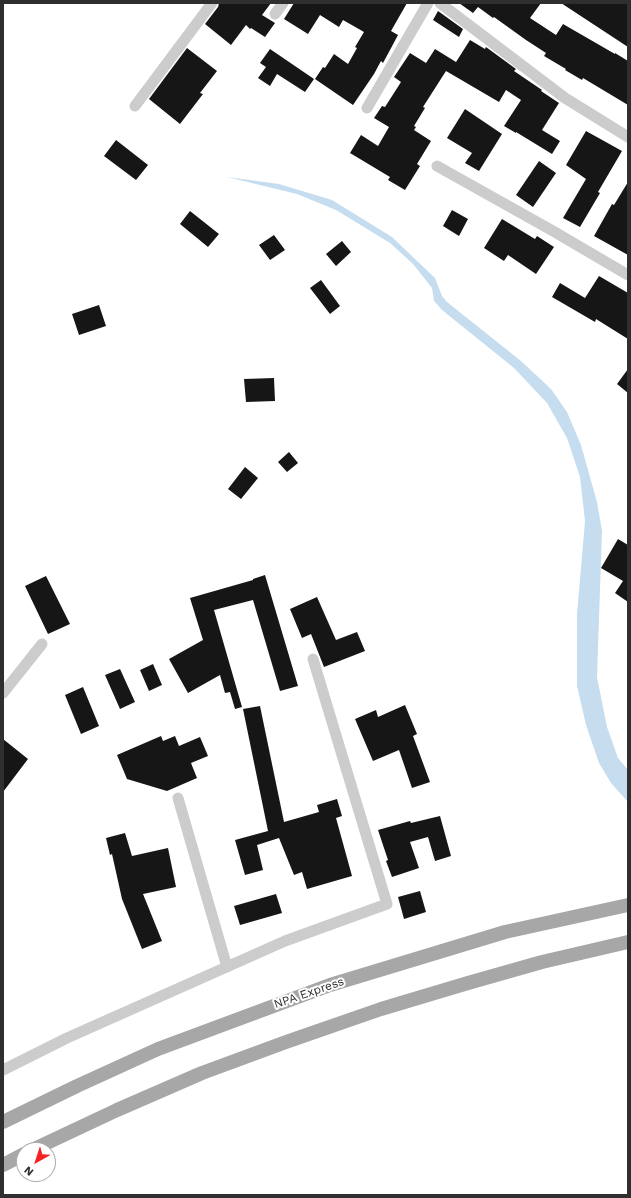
<!DOCTYPE html>
<style>
body{margin:0}
#map{position:relative;width:631px;height:1198px;overflow:hidden;background:#fff;font-family:"Work Sans",sans-serif}
canvas{display:block}
.frame{position:absolute;inset:0;border:4px solid #2f2f2f;pointer-events:none}
.north{position:absolute;left:16px;top:1142px;width:40px;height:40px;box-sizing:border-box;background:#fff;border:1px solid #acacac;border-radius:50%;rotate:219deg;font-size:11px;font-weight:700;line-height:16px;text-align:center;color:#2f2f2f}
.north::after{content:'';display:block;margin:auto;width:14px;height:18px;background:#f62222;clip-path:polygon(50% 0,100% 100%,50% 72%,0 100%)}
</style>
<div id="map">
<canvas width="631" height="1198"></canvas>
<div class="frame"></div>
<div class="north">N</div>
</div>
<script>
const g = document.querySelector('canvas').getContext('2d');
g.lineJoin = 'round';
function paint(path, color) { g.fillStyle = color; g.fill(path, 'evenodd'); }
const shape = rows => new Path2D(rows.map(r => 'M' + r).join(''));
function stroke(path, color, width, dash) { g.strokeStyle = color; g.lineWidth = width; g.lineCap = dash ? 'butt' : 'round'; g.setLineDash(dash || []); g.stroke(path); }
function write(font, color, halo, rows, align = 'center') {
  g.font = font + ' "Work Sans",sans-serif'; g.lineWidth = 4; g.setLineDash([]); g.textBaseline = 'middle'; g.strokeStyle = halo; g.fillStyle = color; for (const [text, x, y, turn = 0] of rows) {
    g.save(); g.translate(x, y); g.rotate((+turn || 0) * Math.PI / 180); g.textAlign = isNaN(turn) ? turn : align; if (halo) g.strokeText(text, 0, 0); g.fillText(text, 0, 0); g.restore();
  }
}
paint(shape([
 [227,177,279,184,332,200,392,237,435,278,442,296,447,302,521,361,551,389,567,412,581,445,597,502,602,531,597,677,607,727,618,758,628,770,628,802,611,783,599,763,586,725,577,686,577,614,585,521,580,477,567,438,547,403,514,368,442,310,434,301,432,288,413,264,390,243,336,210,297,194]
]), '#c6ddef');
paint(shape([
 [219,3,271,3,262,15,275,23,265,37,251,28,250,29,246,25,231,45,205,24,218,7],
 [294,3,407,3,391,31,398,35,390,50,383,63,381,61,374,74,353,105,315,79,323,67,325,68,334,54,348,64,357,48,355,47,364,32,343,20,339,27,320,15,308,34,284,19],
 [459,3,541,3,530,18,556,35,563,24,615,54,615,53,628,61,628,105,583,78,582,80,565,70,566,69,544,56,546,53,526,40,494,17,493,18,478,7,473,13],
 [561,3,628,3,628,47],
 [438,11,463,29,459,37,433,20],
 [470,40,485,49,486,47,516,69,514,71,542,90,541,91,559,103,542,130,560,141,552,154,516,132,516,133,504,126,521,100,506,90,499,102,446,71,423,107,425,108,414,126,416,127,414,130,431,141,417,164,420,166,405,190,388,180,390,177,350,153,361,135,378,146,389,127,374,118,382,106,385,107,401,82,394,77,410,53,426,63,435,49,456,62],
 [187,48,217,71,200,93,203,94,180,124,149,99],
 [270,49,314,79,305,92,277,74,270,86,258,78,266,67,260,63],
 [465,109,502,134,479,171,465,163,472,153,447,138],
 [586,131,622,151,598,192,600,193,580,227,563,218,586,179,566,165],
 [116,140,148,165,136,180,104,156],
 [539,161,556,173,533,207,516,195],
 [628,182,628,255,594,236,612,204,614,205],
 [452,210,468,219,459,236,443,226],
 [190,211,219,234,208,247,180,224],
 [502,219,535,239,537,236,554,247,536,274,508,255,504,261,484,248],
 [274,235,285,250,270,260,259,245],
 [342,241,351,252,336,266,326,254],
 [599,276,628,293,628,339,596,319,595,322,552,297,560,283,585,298],
 [321,280,340,306,330,314,310,288],
 [99,305,106,326,79,335,72,314],
 [628,369,628,393,617,384],
 [274,378,275,401,246,402,244,379],
 [289,452,298,463,287,472,278,462],
 [245,467,258,478,241,499,228,489],
 [618,539,628,545,628,602,615,593,623,581,601,568],
 [265,575,298,686,280,691,253,600,214,610,242,707,235,709,230,692,225,693,220,675,188,693,169,659,203,640,190,598,253,580,253,579],
 [46,576,70,624,48,634,25,586],
 [317,597,336,640,357,632,365,651,324,667,311,634,302,638,290,609],
 [153,664,162,685,149,691,140,670],
 [120,669,135,702,120,709,105,675],
 [83,687,99,726,81,734,65,695],
 [405,705,417,734,413,736,430,782,412,788,399,750,373,761,355,719,376,710,378,717],
 [260,706,284,822,319,812,317,805,337,799,342,816,336,818,352,876,307,889,302,872,294,875,279,838,257,845,263,870,245,875,235,840,268,831,243,709],
 [161,736,163,741,175,736,179,746,200,737,208,756,191,763,197,778,167,791,127,779,117,755],
 [3,739,28,759,3,792],
 [440,816,451,856,435,861,428,837,410,842,419,868,392,877,386,861,388,860,378,830,410,821,411,823],
 [125,833,132,856,168,848,176,887,143,894,162,941,142,949,122,899,112,854,110,855,106,838],
 [420,891,426,912,404,919,398,897],
 [276,894,282,913,240,925,234,906]
]), '#161616');
stroke(shape([
 [440,3,565,98,628,137],
 [275,14,283,3],
 [135,106,212,3],
 [367,108,428,3],
 [437,166,553,231,628,275],
 [3,693,42,644],
 [178,798,227,967],
 [3,1070,67,1038,285,941,387,904,313,659]
]), '#ccc', 11);
stroke(shape([
 [3,1122,77,1086,158,1049,330,985,505,932,628,905],
 [32,1150,117,1110,202,1073,286,1042,381,1009,468,983,542,962,628,942],
 [3,1165,24,1154]
]), '#a7a7a7', 14);
write('12px', '#2f2f2f', '#fff', [
 ["NPA Express",309,993,-19]
]);
</script>
